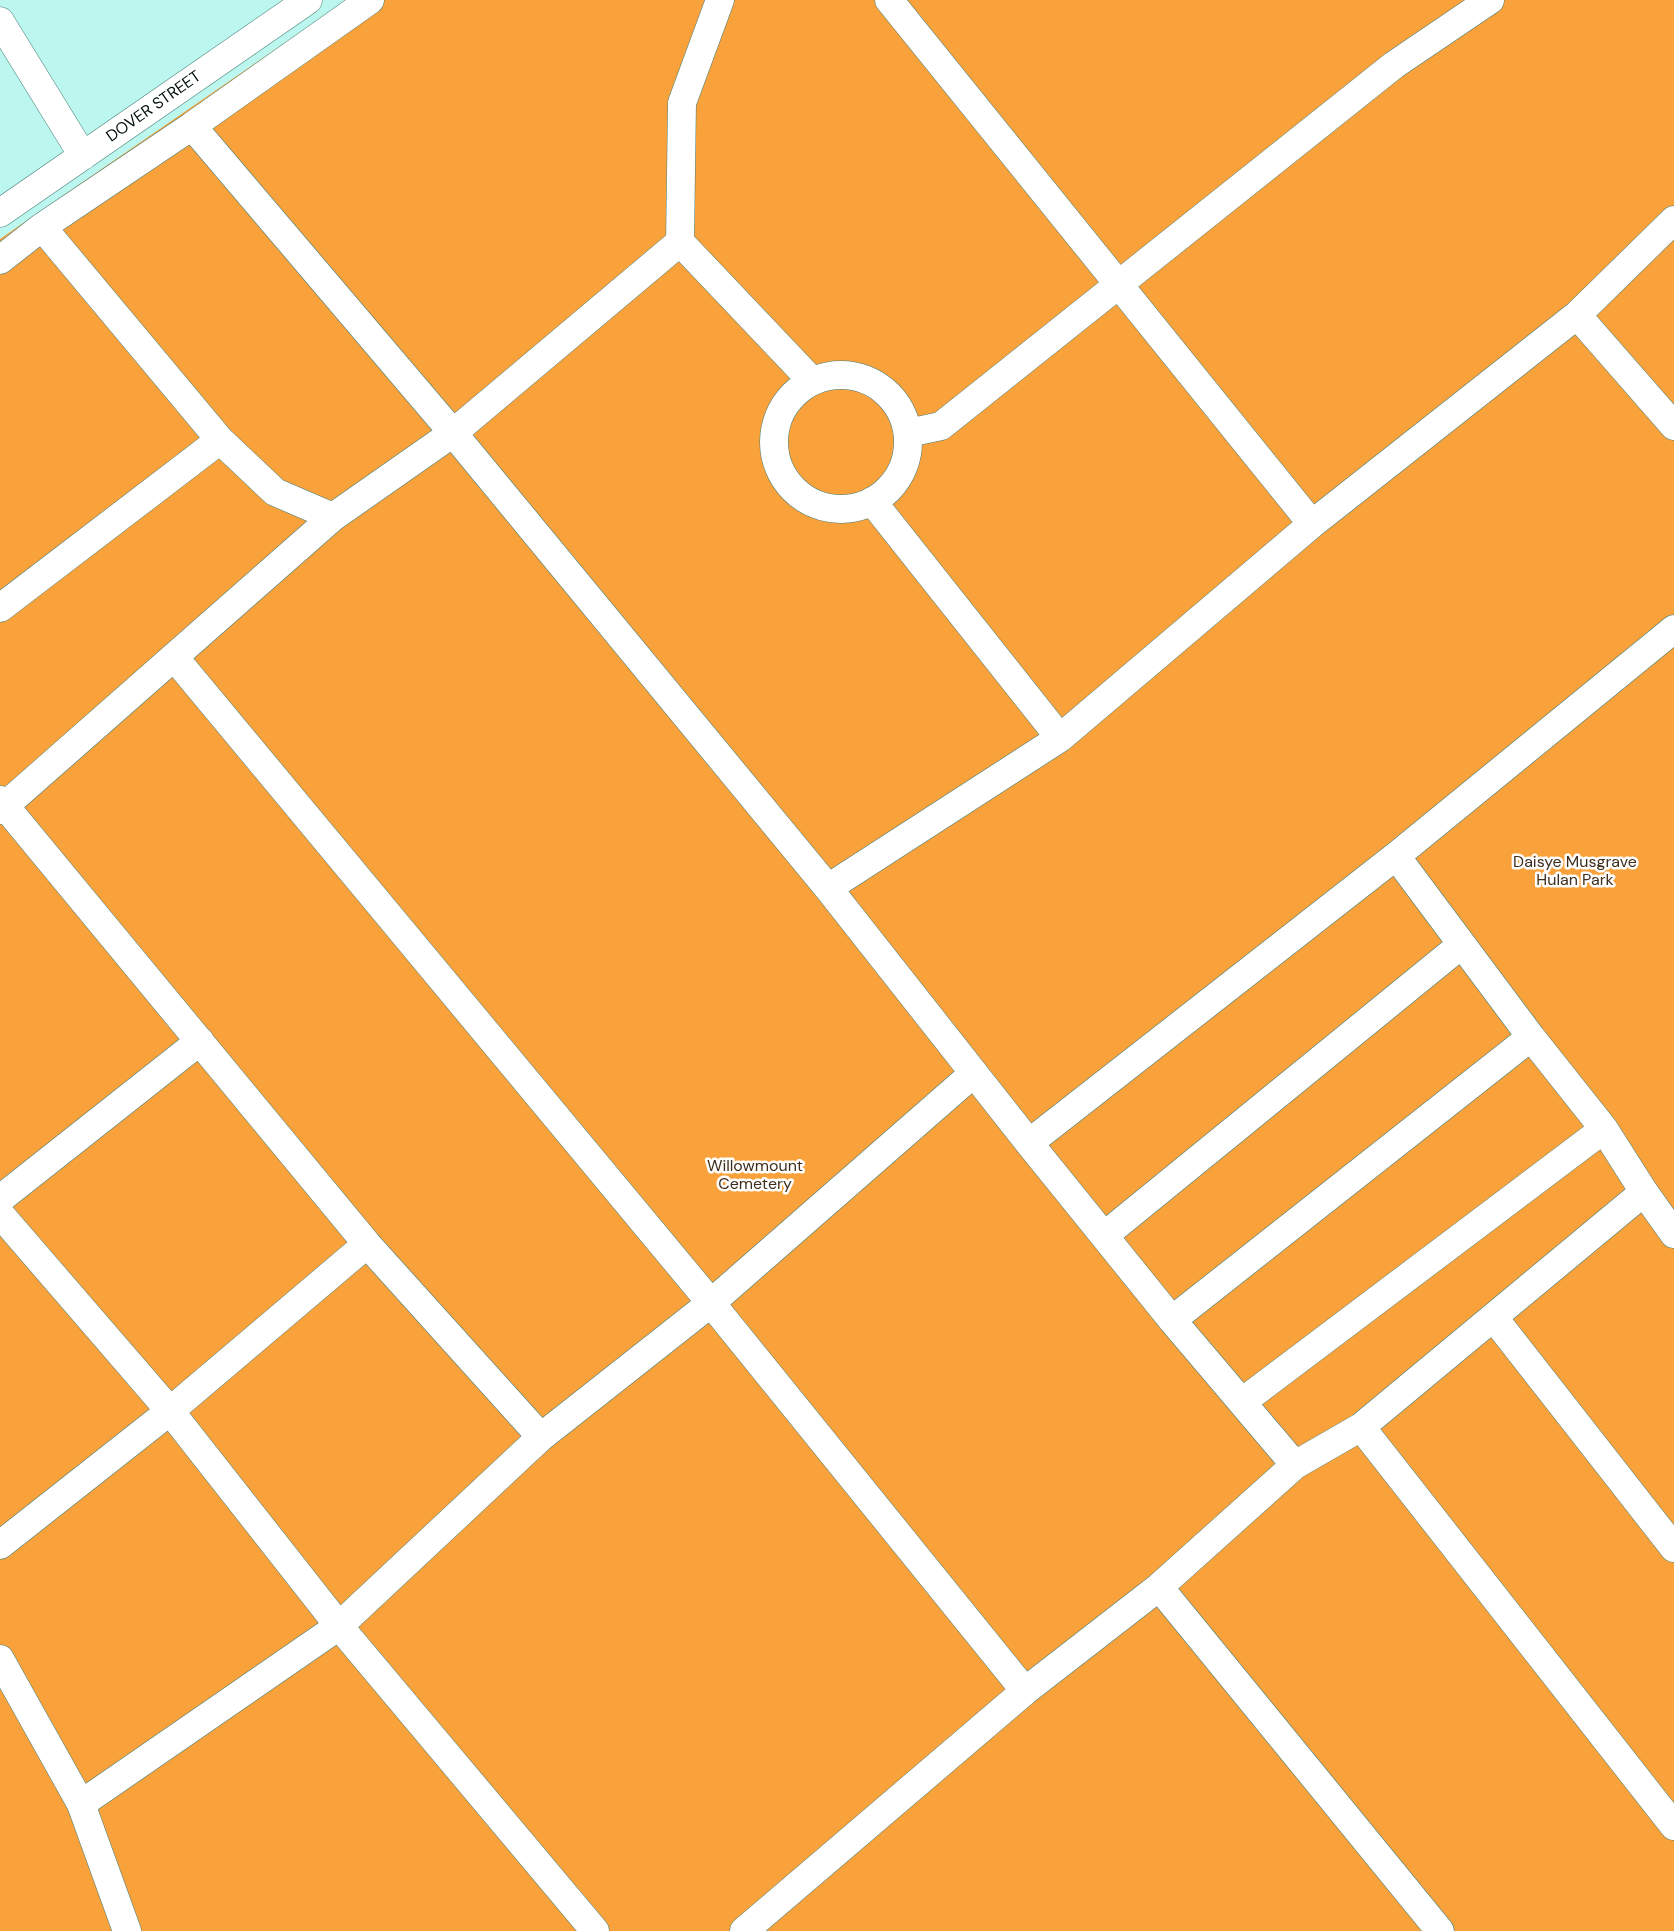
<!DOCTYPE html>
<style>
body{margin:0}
canvas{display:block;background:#bcf7ef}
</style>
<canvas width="1674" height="1931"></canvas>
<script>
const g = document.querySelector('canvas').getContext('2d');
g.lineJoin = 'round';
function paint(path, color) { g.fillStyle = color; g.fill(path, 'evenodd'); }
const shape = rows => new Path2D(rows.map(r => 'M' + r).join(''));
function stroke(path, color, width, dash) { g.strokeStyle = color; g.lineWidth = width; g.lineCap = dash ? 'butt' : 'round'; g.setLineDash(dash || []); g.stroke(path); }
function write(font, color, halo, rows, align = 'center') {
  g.font = font + ' "DM Sans",sans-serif'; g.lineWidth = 5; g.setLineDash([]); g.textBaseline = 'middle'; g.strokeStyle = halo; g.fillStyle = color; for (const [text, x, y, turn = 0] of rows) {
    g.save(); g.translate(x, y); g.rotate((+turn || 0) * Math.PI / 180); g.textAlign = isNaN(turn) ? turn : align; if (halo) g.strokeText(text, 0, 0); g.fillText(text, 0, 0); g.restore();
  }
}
paint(shape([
 [347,0,1674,0,1674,1931,0,1931,0,239]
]), '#f9a13a');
const minor = shape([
 [889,0,1312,524],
 [0,21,83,156],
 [192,126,453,433,828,888,1029,1143,1172,1320,1295,1465],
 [0,213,308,0],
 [42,227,220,440,275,492,333,517],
 [680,242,812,381],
 [0,260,42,227,192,126,370,0],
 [1577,315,1674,426],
 '774 442a67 67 0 1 1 134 0a67 67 0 1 1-134 0Z',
 [908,433,941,426,1394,65,1490,0],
 [872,501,1060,738],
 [0,608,220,440],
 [174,657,711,1303,1025,1691],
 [0,800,367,1244,541,1437],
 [0,810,333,517,453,433,680,242,682,103,720,0],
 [1396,856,1531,1037,1604,1129,1644,1192,1674,1234],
 [828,888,1060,738,1312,524,1577,315,1674,220],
 [1029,1143,1396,856,1674,629],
 [0,1199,200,1041],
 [0,1214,170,1411,339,1626,595,1931],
 [1105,1235,1461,945],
 [1494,1318,1674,1548],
 [1172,1320,1531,1037],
 [1242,1402,1604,1129],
 [1361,1427,1674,1826],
 [0,1545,170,1411,367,1244],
 [1159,1587,1440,1931],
 [0,1659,81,1804,127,1931],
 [81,1804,339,1626,541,1437,711,1303,974,1073],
 [744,1931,1025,1691,1159,1587,1295,1465,1361,1427,1644,1192]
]);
stroke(minor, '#477f78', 29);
stroke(minor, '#fff', 28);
write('16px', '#00110e', '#fff', [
 ["DOVER STREET",154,107,-35]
]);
write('16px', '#3f2e1d', '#fff', [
 ["Daisye Musgrave",1575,863],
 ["Hulan Park",1575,881],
 ["Willowmount",755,1167],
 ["Cemetery",755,1185]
]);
</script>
